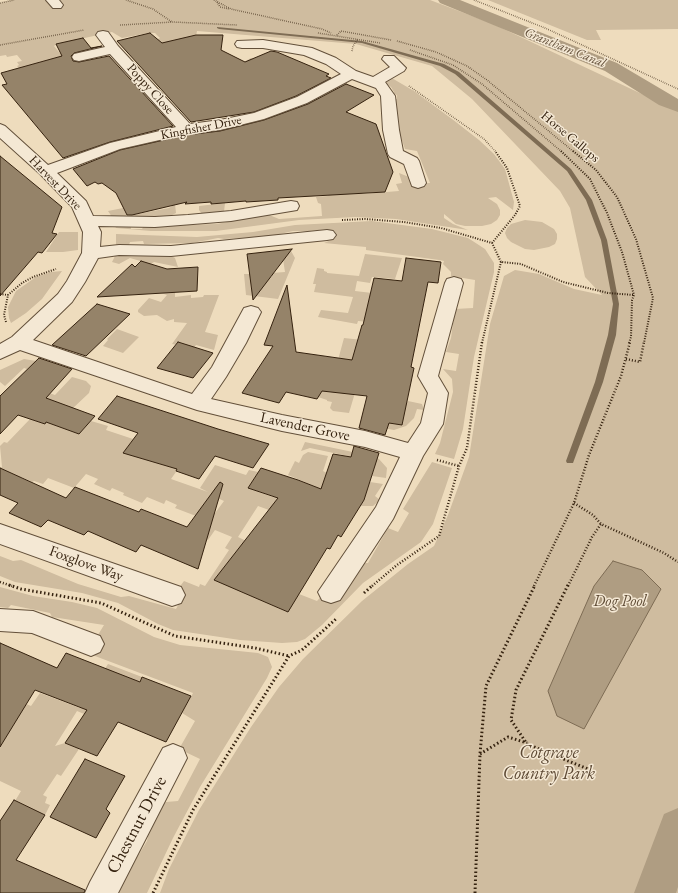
<!DOCTYPE html>
<style>
body{margin:0}
canvas{display:block;background:#eedcbd}
</style>
<canvas width="678" height="893"></canvas>
<script>
const g = document.querySelector('canvas').getContext('2d');
g.lineJoin = 'round';
function paint(path, color) { g.fillStyle = color; g.fill(path, 'evenodd'); }
const shape = rows => new Path2D(rows.map(r => 'M' + r).join(''));
function stroke(path, color, width, dash) { g.strokeStyle = color; g.lineWidth = width; g.lineCap = dash ? 'butt' : 'round'; g.setLineDash(dash || []); g.stroke(path); }
function write(font, color, halo, rows, align = 'center') {
  g.font = font + ' "EB Garamond",serif'; g.lineWidth = 3; g.setLineDash([]); g.textBaseline = 'middle'; g.strokeStyle = halo; g.fillStyle = color; for (const [text, x, y, turn = 0] of rows) {
    g.save(); g.translate(x, y); g.rotate((+turn || 0) * Math.PI / 180); g.textAlign = isNaN(turn) ? turn : align; if (halo) g.strokeText(text, 0, 0); g.fillText(text, 0, 0); g.restore();
  }
}
paint(shape([
 [12,0,430,0,493,24,678,111,678,893,160,893,169,869,199,810,251,727,279,687,303,659,362,601,408,564,434,546,448,515,469,457,490,324,504,276,515,270,539,274,574,289,602,295,585,277,570,208,560,191,472,99,432,66,356,44,197,31,195,41,218,49,244,62,251,58,261,63,270,72,160,44,156,40,160,38,155,33,149,33,122,38,112,32,57,44,54,46,63,57,39,62,22,72,17,66,19,65,17,62,22,61,17,55,7,57,6,55,0,56,0,3],
 [488,0,678,0,678,29,596,30,601,40,587,40],
 [390,77,414,91,452,119,479,140,494,154,505,169,514,202,513,210,496,197,488,198,497,204,500,210,500,215,497,220,491,224,482,226,465,226,456,224,444,214,444,218,453,224,468,230,396,219,355,217,299,220,216,231,151,231,116,228,115,226,131,225,131,229,142,229,144,226,217,224,267,214,279,219,322,216,321,204,318,203,316,197,328,196,330,191,359,184,362,194,399,191,396,184,402,183,399,173,409,177,412,184,430,183,417,151,405,149,397,126,393,99,397,99,397,95,394,94,394,92,391,87,383,81],
 [225,203,224,212,202,214,199,210,199,206],
 [175,204,176,213,168,217,112,217,108,211,123,208,127,216,169,208],
 [525,220,542,222,554,229,557,234,557,239,555,244,549,247,534,250,525,249,511,242,507,238,505,233,507,228,511,224],
 [372,221,432,229,468,238,485,249,494,263,494,272,474,357,463,429,454,459,435,454,440,443,453,392,452,379,443,369,456,371,459,354,446,352,451,338,455,309,473,308,475,280,451,276,451,272,443,264,444,261,439,260,366,250,366,247,324,243,331,240,328,229,309,231,293,231,271,236,224,239,218,238,192,243,144,244,143,241,130,242,129,245,116,246,116,234,197,237,253,232,295,225],
 [59,232,78,232,78,250,63,252,46,252],
 [291,251,295,258,278,299,246,295,244,274,254,274,258,277,272,277,272,273,285,272,282,253],
 [167,254,175,258,178,267,154,262,151,264,130,258,119,264,112,262,115,256],
 [365,254,402,258,395,279,372,277,370,283,357,281,355,291,381,294,380,323,358,321,357,324,318,317,321,310,348,313,353,297,314,292,316,284,313,284,317,268,324,269,324,271,327,272,327,273,359,276],
 [163,268,169,270,175,268,175,297,191,295,191,298,203,297,204,295,219,295,205,332,218,335,214,350,196,345,194,348,172,344,187,323,174,322,174,319,167,321,157,315,144,316,138,312,138,310,149,298,161,302,167,295,148,289],
 [62,271,42,299,26,313,11,323,9,318,8,307,16,291,36,277,51,272],
 [117,329,139,337,123,353,103,346,108,340,107,339],
 [344,338,381,342,357,386,349,413,333,411,330,408,332,402,327,401,327,400,318,397,326,382,332,382],
 [24,359,36,361,27,369,24,368,5,386,0,382,0,370],
 [72,377,86,381,91,386,89,393,71,410,42,400,49,393,55,395],
 [408,401,422,404,424,410,417,409,414,418,406,426,394,430,383,428],
 [52,417,57,426,79,434,91,421,108,426,106,430,133,439,123,453,190,452,171,479,208,492,200,488,215,465,246,475,249,470,258,472,248,488,273,497,279,486,290,490,269,510,258,506,238,537,267,551,240,591,287,612,299,594,317,601,324,593,362,563,368,563,388,528,398,532,409,513,403,509,432,462,452,468,433,524,421,542,363,583,322,625,305,639,297,642,282,643,240,640,173,630,158,624,118,603,82,593,15,582,0,576,0,556,13,561,21,560,78,584,121,597,129,596,176,609,184,594,178,589,184,581,199,587,200,584,205,586,229,550,225,548,232,537,215,530,208,540,198,536,224,501,211,495,196,516,175,508,177,505,166,500,164,504,147,497,142,503,123,495,124,493,112,488,110,491,94,484,98,479,86,474,74,488,48,478,43,484,34,481,32,482,21,477,5,494,0,473,0,468,2,467,0,446,4,442,11,444,7,443,30,419,45,424],
 [305,442,372,456,379,459,387,468,386,478,372,476,376,462,310,448,301,451],
 [308,452,328,456,323,471,366,494,370,482,383,484,375,496,380,500,373,506,360,506,288,475,295,461,299,463,303,455],
 [0,587,33,596,72,602,97,608,154,637,180,645,258,653,268,657,272,667,267,678,200,787,173,838,147,893,113,893,117,884,129,871,147,841,150,826,160,805,166,802,178,801,200,759,179,749,195,721,182,713,193,693,87,653,104,625,52,617,50,613,11,605,8,608,0,607],
 [108,664,142,677,113,726,77,711,55,746,65,743,79,749,61,776,57,774,43,795,47,797,45,803,50,805,45,815,15,801,21,791,0,781,0,747,26,704,31,706,40,693,80,708]
]), '#cfbc9f');
const water = shape([
 [613,561,642,570,661,589,584,729,557,716,548,691,594,586,613,561]
]);
paint(water, '#af9d82');
stroke(water, '#7e6c54', 1);
paint(shape([
 [217,27,362,41,444,64,459,72,571,169,592,200,607,240,619,304,616,335,603,382,573,463,567,463,566,461,595,382,608,335,613,304,601,240,586,200,567,171,455,74,440,66,362,43,219,29,217,28,217,27]
]), '#7e6c54');
paint(shape([
 [438,0,460,0,617,63,678,99,678,112,659,105,605,71,440,3,438,0],
 [678,808,678,887,676,893,634,893,664,814,678,808]
]), '#af9d82');
const building = shape([
 [150,33,162,43,196,35,223,35,221,50,245,62,271,51,277,52,329,74,326,76,331,78,296,96,254,112,191,122,117,41,150,33],
 [83,38,91,48,102,46,74,53,71,56,73,61,79,62,109,56,173,126,110,142,63,158,2,85,7,84,1,73,62,56,56,44,83,38],
 [346,84,374,95,346,112,376,124,393,172,385,192,278,198,278,200,246,202,246,201,211,204,211,202,185,204,187,202,132,215,127,215,116,193,102,183,98,184,95,182,87,186,73,169,120,150,186,135,220,131,264,120,308,104,346,84],
 [0,156,62,207,52,233,57,234,42,253,38,252,0,296,0,156],
 [292,249,253,300,247,254,292,249],
 [406,258,441,262,438,283,428,282,411,367,414,368,402,425,389,423,385,435,359,428,367,396,322,391,317,399,286,392,279,403,242,393,273,346,264,345,287,285,296,352,352,360,362,325,363,325,374,278,402,281,406,258],
 [141,261,167,269,198,267,197,291,97,297,132,264,135,267,141,261],
 [97,304,130,314,86,356,52,345,97,304],
 [178,342,213,353,193,378,157,368,178,342],
 [39,358,72,369,46,398,95,416,79,434,46,422,45,424,18,415,0,434,0,396,39,358],
 [117,396,218,429,269,444,253,468,215,456,199,479,176,471,177,469,123,453,138,433,98,419,117,396],
 [354,446,379,453,364,500,341,537,338,535,330,549,327,548,288,612,214,580,278,498,248,488,261,468,298,480,321,489,333,454,351,457,354,446],
 [0,468,66,498,75,487,139,512,141,509,187,527,220,482,223,484,198,569,141,545,136,552,88,531,84,535,48,520,41,527,9,513,18,503,0,495,0,468],
 [0,643,57,668,66,653,140,682,142,677,191,696,166,742,118,722,97,756,65,743,87,710,35,690,0,747,0,643],
 [85,759,125,776,106,809,110,813,96,838,50,817,85,759],
 [14,800,45,815,16,860,85,890,84,893,0,893,0,821,14,800]
]);
paint(building, '#958369');
stroke(building, '#35220f', 1);
const minor = shape([
 [46,0,59,0,63,5,61,8,53,8,46,0],
 [103,31,108,32,118,46,190,124,220,120,254,113,297,97,341,74,326,64,304,55,263,48,242,48,237,47,235,44,237,41,263,40,312,48,336,58,356,71,373,77,390,67,382,59,384,56,394,56,406,68,404,71,385,82,395,96,399,130,403,151,417,158,419,161,426,183,424,186,418,188,412,186,404,164,390,157,388,154,383,130,381,96,376,88,352,79,307,103,264,119,220,130,186,134,120,149,57,173,86,201,93,216,155,217,188,215,231,211,291,201,297,202,299,206,297,210,231,221,155,227,98,226,101,232,100,247,119,245,171,246,327,230,333,231,336,235,333,239,327,240,171,256,119,255,98,258,85,282,72,302,33,340,192,394,212,367,244,308,251,306,258,308,261,312,246,343,226,377,211,399,282,415,365,431,408,443,421,423,428,393,418,376,445,283,447,279,454,277,461,279,463,283,438,376,448,393,443,424,423,456,393,519,340,600,331,603,322,600,318,592,376,507,400,457,365,447,282,431,197,410,20,350,0,359,0,344,12,337,58,294,67,281,82,253,83,232,72,207,40,174,0,138,0,124,5,126,48,165,110,143,176,127,110,54,79,61,74,60,72,57,74,54,105,47,96,35,98,32,103,31],
 [0,524,181,587,185,595,181,603,172,606,0,544,0,524],
 [0,609,33,611,100,636,104,644,100,652,91,656,32,633,0,631,0,609],
 [173,744,183,748,187,758,118,893,85,893,90,882,163,748,173,744]
]);
stroke(minor, '#63503a', 2);
stroke(shape([
 [126,0,153,9,172,22],
 [214,0,231,9,322,29,331,33],
 [474,0,545,28,678,89],
 [217,2,220,7,229,9],
 [0,3,14,0],
 [120,25,173,22,237,25],
 [318,33,380,43],
 [337,35,341,31,391,40],
 [397,41,436,52,467,66,487,80,574,152],
 [0,45,84,30],
 [410,50,453,65,482,84,562,152],
 [352,51,353,46,358,39],
 [409,86,484,139,496,152]
]), '#35220f', 1.5, [0.5, 1.5]);
stroke(shape([
 [561,151,590,179,607,213,622,252,634,295,632,300,631,337,629,343],
 [573,151,596,170,617,197,636,239,653,298,644,343],
 [342,220,365,219,404,222,441,228,492,243,501,262,521,264,563,282,608,293,634,295],
 [492,243,515,215,520,206,507,168,495,151],
 [0,294,8,295],
 [6,322,4,315,8,295,22,283,33,277,56,269],
 [482,343,501,262]
]), '#35220f', 2, [1, 1.5]);
stroke(shape([
 [626,359,640,362,644,342],
 [437,460,459,466],
 [574,503,593,515,601,524],
 [0,582,12,586],
 [372,586,397,565,439,536,459,466,467,448,482,342],
 [534,586,574,503,589,455,621,376,630,342],
 [568,586,592,537,601,524,664,553,678,562]
]), '#35220f', 2.5, [1, 2]);
stroke(shape([
 [9,585,21,589,101,603,175,636,255,648,289,656],
 [568,585,516,690,511,720,527,744,588,769],
 [364,593,373,585],
 [480,754,508,737,527,743],
 [153,893,193,810,289,656,302,650,337,618],
 [475,893,480,754,486,686,535,585]
]), '#35220f', 3, [1.5, 2.5]);
paint(minor, '#f4e8d4');
write('italic 13px', '#604d37', '#f4e8d4', [
 ["Grantham Canal",565,48,22]
]);
write('13px', '#35220f', '#f4e8d4', [
 ["Poppy Close",150,89,48],
 ["Kingfisher Drive",201,128,-11],
 ["Horse Gallops",570,137,40],
 ["Harvest Drive",55,183,46]
]);
write('15px', '#35220f', '#f4e8d4', [
 ["Lavender Grove",305,427,12],
 ["Foxglove Way",86,564,20]
]);
write('italic 16px', '#604d37', '#f4e8d4', [
 ["Dog Pool",620,602]
]);
write('italic 18px', '#5c4833', '#f4e8d4', [
 ["Cotgrave",549,753],
 ["Country Park",549,774]
]);
write('18px', '#35220f', '#f4e8d4', [
 ["Chestnut Drive",137,825,-62]
]);
</script>
